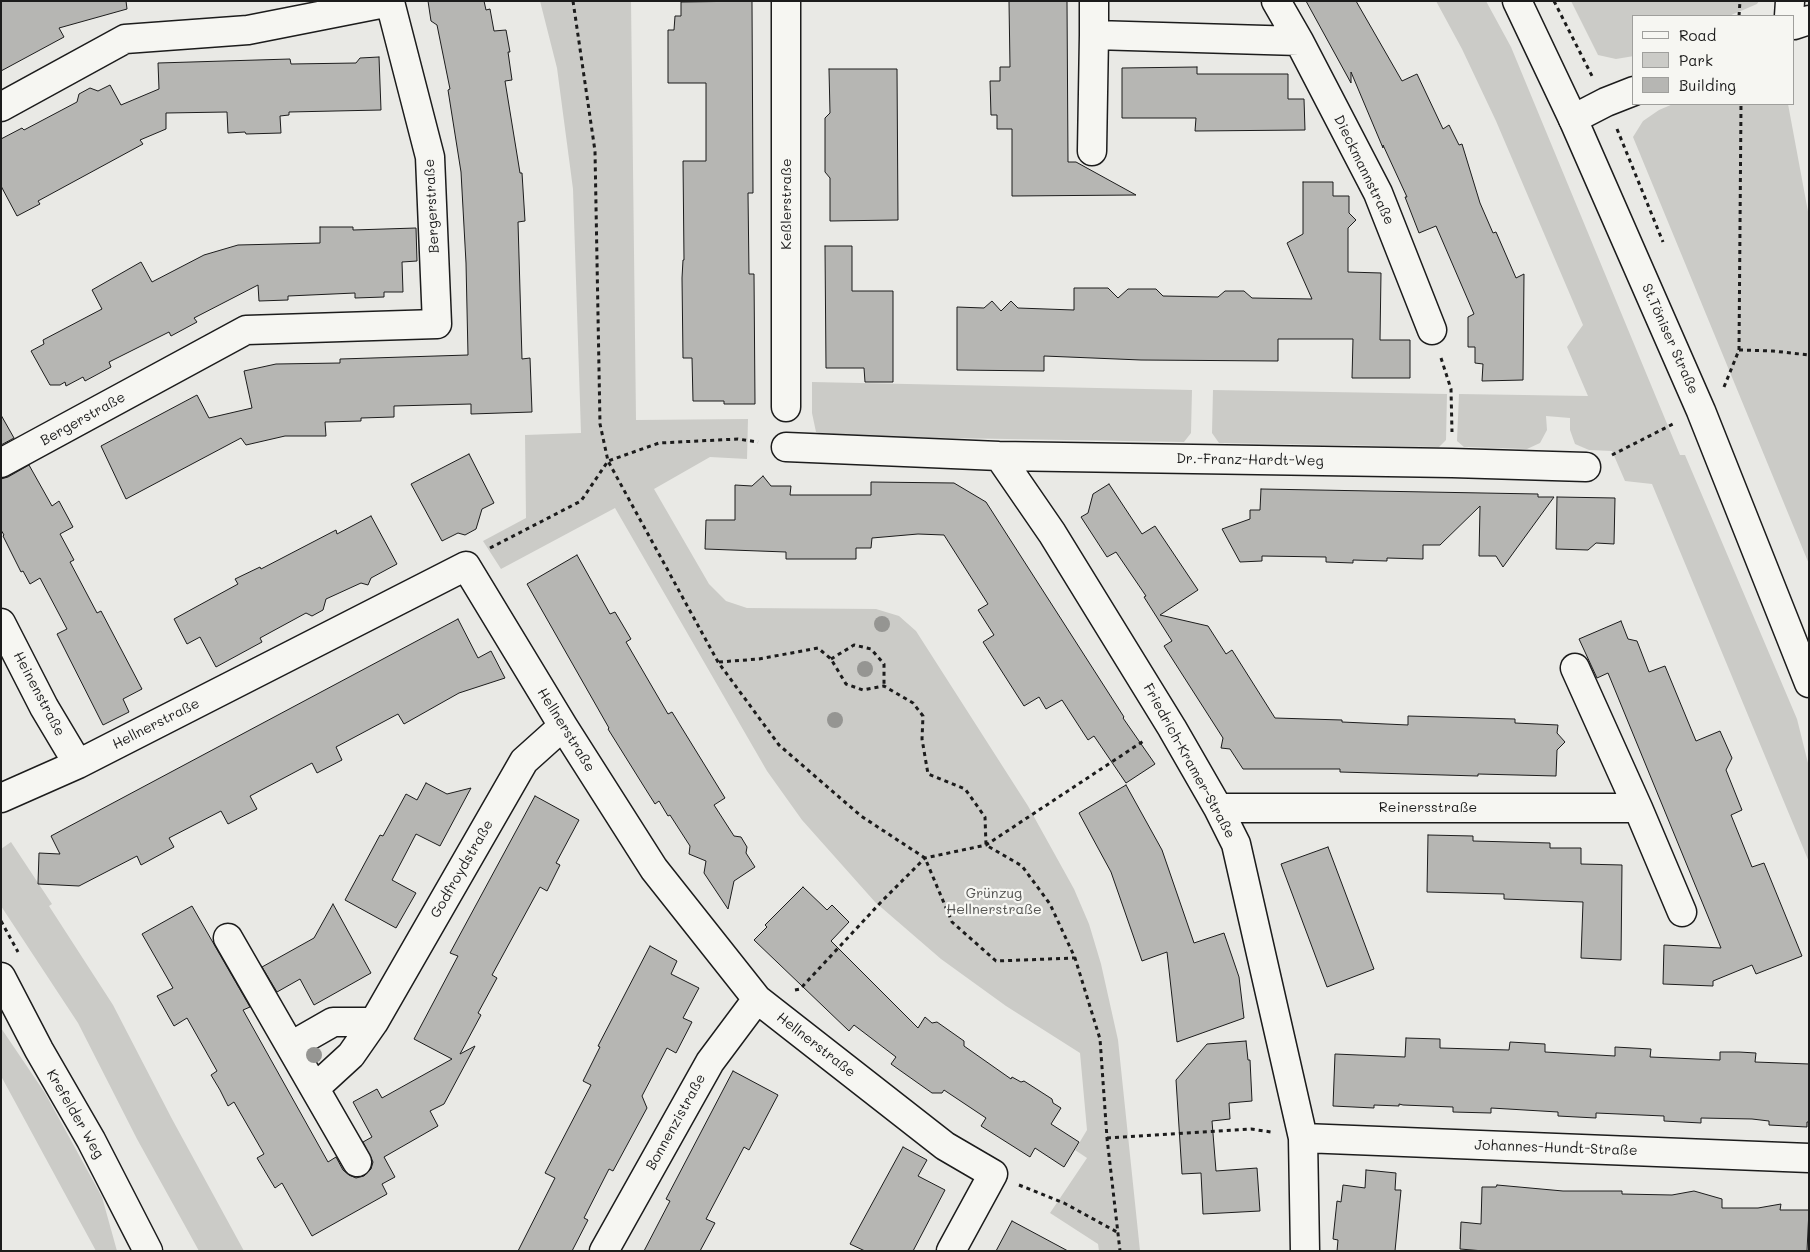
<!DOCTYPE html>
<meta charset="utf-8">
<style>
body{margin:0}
#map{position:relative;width:1810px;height:1252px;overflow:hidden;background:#e9e9e5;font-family:Mali,sans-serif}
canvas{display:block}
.frame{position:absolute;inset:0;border:2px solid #1c1c1c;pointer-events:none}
.legend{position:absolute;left:1632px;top:15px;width:162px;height:90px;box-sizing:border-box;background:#f6f6f2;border:1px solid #9f9f9c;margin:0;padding:6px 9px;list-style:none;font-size:15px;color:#1c1c1c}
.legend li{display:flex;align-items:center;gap:10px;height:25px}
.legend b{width:25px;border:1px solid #9f9f9c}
</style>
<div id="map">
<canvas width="1810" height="1252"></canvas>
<div class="frame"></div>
<ul class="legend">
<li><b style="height:6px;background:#f6f6f2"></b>Road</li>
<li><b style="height:14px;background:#cbcbc7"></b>Park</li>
<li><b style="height:14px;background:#b6b6b3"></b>Building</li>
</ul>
</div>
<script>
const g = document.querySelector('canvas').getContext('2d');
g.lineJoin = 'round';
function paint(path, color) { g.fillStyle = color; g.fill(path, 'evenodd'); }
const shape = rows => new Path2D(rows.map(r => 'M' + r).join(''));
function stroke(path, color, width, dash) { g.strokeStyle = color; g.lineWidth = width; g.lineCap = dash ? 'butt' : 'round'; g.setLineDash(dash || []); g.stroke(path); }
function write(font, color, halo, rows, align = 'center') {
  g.font = font + ' Mali,sans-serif'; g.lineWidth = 4.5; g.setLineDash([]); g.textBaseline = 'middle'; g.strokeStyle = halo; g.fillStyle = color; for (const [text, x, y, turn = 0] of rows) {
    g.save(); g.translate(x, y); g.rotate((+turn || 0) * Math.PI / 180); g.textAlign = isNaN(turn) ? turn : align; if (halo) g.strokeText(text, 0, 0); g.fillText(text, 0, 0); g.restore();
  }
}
paint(shape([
 [540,1,631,1,636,420,748,419,747,459,710,457,654,489,709,584,726,601,747,608,876,609,899,616,916,631,1028,806,1074,889,1089,924,1101,964,1118,1040,1140,1251,1099,1251,1098,1244,1050,1213,1087,1158,1075,1150,1087,1130,1080,1053,1006,1006,941,959,875,902,802,820,767,771,615,508,501,569,483,541,526,518,525,435,581,433,573,189,557,68],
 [1436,1,1486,1,1511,47,1680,455,1685,455,1797,719,1809,767,1809,862,1652,484,1625,481,1612,451,1589,450,1575,444,1570,430,1570,418,1546,416,1547,430,1540,443,1527,449,1464,447,1457,441,1459,394,1588,396,1567,347,1583,325,1496,121,1462,49],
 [1571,1,1759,1,1757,4,1729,16,1634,16,1634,56,1616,59,1598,55],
 [1673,104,1788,104,1809,217,1809,564,1633,137,1643,121,1659,110],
 [812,382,1192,390,1191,433,1184,442,831,436,816,432,812,413],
 [1213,390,1447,394,1446,440,1439,447,1219,443,1212,433],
 [11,842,52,904,49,906,113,1005,172,1119,244,1251,199,1251,137,1139,78,1023,1,906,1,849],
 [1,1028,45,1093,102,1197,117,1251,96,1251,1,1076]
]), '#cbcbc7');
const building = shape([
 [1,1,126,1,127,9,59,28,64,37,1,71,1,1],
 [428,1,484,1,486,10,490,9,494,31,506,30,510,52,508,52,512,80,505,81,520,173,522,173,525,221,518,222,522,359,530,358,532,412,471,414,471,404,394,406,394,417,361,418,361,421,325,422,326,436,285,436,246,445,241,438,126,499,101,446,197,395,209,418,252,408,244,371,276,364,340,363,340,359,468,355,466,263,461,172,448,90,450,89,437,25,431,21,428,1],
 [752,1,753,193,748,193,749,274,754,274,755,404,724,404,724,401,693,401,692,358,683,358,682,278,683,260,684,260,683,161,706,161,706,83,668,83,668,30,674,30,675,16,681,16,681,2,752,1],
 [1009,1,1067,1,1068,162,1076,162,1136,195,1012,196,1012,129,997,129,997,115,991,115,990,81,1000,81,1000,67,1010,67,1009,1],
 [1306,1,1356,1,1402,81,1417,74,1443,129,1449,125,1459,145,1462,144,1480,203,1493,233,1496,232,1516,278,1524,274,1523,380,1482,381,1483,364,1475,363,1475,347,1468,347,1468,317,1474,314,1436,226,1419,233,1405,197,1407,197,1383,145,1383,148,1351,72,1351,83,1306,1],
 [379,57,381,110,289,112,289,115,280,116,281,133,246,134,245,132,228,133,227,112,166,113,166,129,140,140,143,144,38,201,40,204,17,216,1,186,1,139,22,128,24,130,77,102,79,94,90,88,98,91,110,85,121,105,159,89,158,63,290,59,291,64,356,63,360,58,379,57],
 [1197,67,1197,74,1288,74,1288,99,1304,99,1305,130,1195,131,1196,118,1122,118,1122,68,1197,67],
 [829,69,897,69,898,220,830,221,830,178,825,172,825,118,830,113,829,69],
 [1303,182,1333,182,1333,196,1349,196,1349,213,1356,220,1348,228,1348,272,1381,273,1380,340,1410,340,1410,378,1352,378,1353,339,1278,339,1278,361,1141,360,1044,356,1044,371,957,370,957,307,984,308,992,301,1001,311,1011,301,1018,308,1074,310,1074,288,1108,288,1118,298,1128,289,1156,289,1163,296,1218,297,1225,291,1244,291,1252,298,1312,299,1287,243,1303,234,1303,182],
 [320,227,353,227,353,230,416,228,417,261,402,262,403,292,384,292,384,297,355,298,355,293,288,296,288,300,259,301,258,285,194,318,197,322,171,336,169,332,109,362,111,367,85,381,83,377,66,386,65,382,60,385,50,385,31,351,44,344,43,340,102,309,92,290,141,262,152,282,204,255,238,245,320,243,320,227],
 [825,246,852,246,852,291,893,291,893,382,865,382,864,368,826,368,825,246],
 [1,415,14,438,1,445,1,415],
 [469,454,494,503,482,509,476,529,465,535,458,533,442,541,411,484,469,454],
 [29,465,52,506,59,501,73,527,60,534,74,560,70,562,97,613,101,611,142,689,123,699,129,712,103,725,57,634,67,629,40,578,30,584,23,571,21,572,3,536,4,535,1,530,1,479,8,477,29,465],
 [763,476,771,486,791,486,790,495,871,495,871,482,954,483,986,502,1124,717,1123,718,1155,764,1126,783,1094,736,1088,740,1062,700,1046,709,1039,697,1024,706,983,642,994,635,978,610,988,604,944,535,918,534,872,538,871,548,856,548,856,559,786,559,786,552,705,549,706,520,735,520,735,485,752,486,763,476],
 [1109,484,1142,534,1155,526,1198,590,1160,615,1208,626,1226,654,1232,650,1275,718,1342,720,1342,722,1408,725,1408,716,1515,719,1515,723,1558,725,1557,733,1565,742,1557,750,1556,776,1478,774,1478,776,1340,772,1340,769,1243,769,1230,749,1221,748,1223,738,1164,646,1172,641,1144,597,1146,596,1116,552,1107,557,1081,517,1088,513,1093,494,1109,484],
 [1261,489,1538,494,1538,497,1554,497,1503,567,1496,556,1479,556,1480,506,1440,545,1423,545,1423,559,1387,558,1387,561,1353,560,1353,563,1326,562,1326,557,1262,556,1262,561,1240,562,1222,529,1250,519,1250,510,1260,510,1261,489],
 [1557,497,1615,498,1614,544,1596,543,1588,550,1556,549,1557,497],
 [371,516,397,564,371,578,368,585,361,583,326,599,323,610,312,616,306,613,260,638,262,642,216,667,200,637,187,644,174,619,238,584,235,579,260,567,261,569,336,530,337,534,371,516],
 [577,555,610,614,615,612,631,639,626,642,668,714,672,712,725,798,714,805,734,836,741,837,747,847,746,853,755,867,734,881,728,909,704,873,706,861,689,854,690,846,670,815,668,816,659,801,655,804,643,785,608,729,609,728,527,584,577,555],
 [458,619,478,658,491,651,505,678,459,693,404,724,398,714,336,747,342,760,317,773,312,763,250,796,257,809,228,824,221,811,169,838,174,847,141,865,137,856,79,886,38,884,39,853,60,854,51,836,458,619],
 [1621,621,1628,639,1637,641,1649,672,1665,666,1696,741,1720,731,1732,758,1726,770,1742,810,1731,815,1752,867,1764,863,1802,956,1756,974,1752,965,1713,981,1713,986,1663,984,1664,945,1721,948,1608,673,1597,678,1579,639,1621,621],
 [426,783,447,794,471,788,440,846,416,834,392,880,416,893,396,928,345,900,380,835,383,836,406,794,417,800,426,783],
 [1126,785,1162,850,1194,943,1224,933,1239,977,1244,1018,1177,1042,1167,952,1142,961,1111,872,1079,813,1126,785],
 [535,796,579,820,556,863,560,865,547,891,540,887,492,975,497,978,478,1013,481,1015,460,1054,475,1046,444,1104,430,1111,438,1126,384,1157,395,1177,382,1184,387,1194,312,1236,282,1183,275,1188,257,1158,264,1154,234,1102,228,1106,220,1090,211,1075,217,1071,187,1018,174,1026,157,996,173,988,142,934,192,906,250,1007,243,1010,328,1162,336,1157,343,1170,349,1175,356,1178,364,1176,371,1169,373,1162,363,1142,372,1137,353,1102,377,1089,382,1098,452,1059,414,1039,458,956,450,953,535,796],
 [1428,835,1473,836,1473,841,1550,843,1550,848,1581,848,1581,864,1622,865,1621,960,1581,958,1583,902,1504,899,1504,894,1427,892,1428,835],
 [1328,847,1374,969,1327,987,1281,864,1328,847],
 [803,887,827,910,832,905,849,922,831,941,918,1028,925,1017,932,1023,937,1022,964,1041,964,1046,1011,1079,1012,1077,1021,1082,1024,1081,1052,1099,1053,1103,1061,1108,1051,1124,1079,1142,1064,1167,1035,1148,1030,1157,981,1126,986,1118,944,1090,942,1093,932,1093,891,1064,896,1057,854,1025,849,1031,754,940,767,927,765,925,803,887],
 [333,904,371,973,314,1005,300,979,277,992,262,967,314,938,333,904],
 [650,946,677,961,671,974,699,988,683,1018,692,1022,676,1053,667,1048,642,1096,647,1108,613,1171,609,1169,584,1218,588,1220,572,1251,518,1251,555,1178,545,1173,591,1085,583,1081,600,1047,598,1046,650,946],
 [1406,1038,1440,1039,1440,1048,1509,1050,1510,1042,1545,1044,1545,1052,1615,1056,1615,1047,1651,1049,1650,1057,1720,1060,1720,1052,1739,1052,1756,1053,1755,1062,1809,1064,1809,1122,1807,1122,1807,1127,1769,1125,1769,1121,1752,1119,1701,1118,1701,1123,1664,1121,1664,1116,1596,1113,1596,1118,1558,1116,1558,1112,1508,1109,1491,1108,1491,1113,1453,1112,1453,1107,1403,1105,1399,1104,1399,1106,1374,1105,1374,1108,1333,1106,1335,1054,1405,1057,1406,1038],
 [1246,1041,1248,1060,1250,1060,1252,1101,1229,1103,1230,1119,1212,1121,1216,1171,1257,1168,1260,1211,1203,1214,1201,1173,1182,1174,1176,1080,1207,1044,1246,1041],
 [733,1071,778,1095,749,1150,744,1147,706,1219,715,1223,700,1251,644,1251,670,1201,666,1199,733,1071],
 [903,1147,927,1160,918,1176,945,1190,913,1251,865,1251,850,1244,903,1147],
 [1366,1170,1396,1173,1395,1190,1401,1190,1395,1251,1337,1251,1338,1240,1333,1239,1337,1201,1341,1202,1343,1185,1365,1188,1366,1170],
 [1497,1185,1563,1191,1622,1191,1622,1194,1672,1195,1694,1191,1722,1199,1722,1208,1758,1208,1781,1204,1780,1210,1809,1210,1807,1251,1484,1251,1460,1249,1461,1222,1481,1224,1482,1187,1496,1187,1497,1185],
 [1012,1221,1068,1251,996,1251,1012,1221]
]);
paint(building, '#b6b6b3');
stroke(building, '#1c1c1c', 1);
const street = shape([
 [786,1,786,407],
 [1094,1,1094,35,1299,41,1378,193,1432,330],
 [1276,1,1299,41],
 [1789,16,1790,1],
 [1794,25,1809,20],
 [1,107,125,39,248,30,390,2,430,157,437,324,246,330,1,463],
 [1573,119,1606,102,1634,91],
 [1092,151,1094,35],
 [786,447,999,456,1452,463,1586,467],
 [999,456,1052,533,1172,728,1218,808,1236,844,1303,1138,1305,1251],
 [1,623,44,707,78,764],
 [1,798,78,764,466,566,563,726,654,869,757,999,945,1146,993,1174,951,1251],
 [1218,808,1638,808,1575,668],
 [1638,808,1682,912],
 [228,938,357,1162],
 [291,1046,333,1022,374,1022],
 [315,1088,351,1055,374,1022,524,761,563,726],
 [1303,1138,1809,1158],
 [604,1251,710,1062,757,999]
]);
const secondary = shape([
 [1517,1,1573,119,1701,411,1809,683],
 [1,977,39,1050,91,1140,148,1251]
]);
stroke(street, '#1c1c1c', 31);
stroke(secondary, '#1c1c1c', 31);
stroke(shape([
 [573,1,595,151,600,424,608,461,718,662,779,745,861,816,925,858,952,922,996,961,1075,958],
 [1554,1,1592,76],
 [1739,16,1740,1],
 [1617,129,1663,242],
 [1739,350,1773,351,1809,355],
 [1441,358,1451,389,1452,432],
 [1724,387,1739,350,1741,104],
 [1612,455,1673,424],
 [490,548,581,501,608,461,659,443,738,439,758,442],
 [831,659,854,645,871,649,884,664,884,686],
 [719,662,759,659,818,648,831,659,846,684,863,690,884,686,913,703,923,716,922,739,928,774,965,789,985,817,986,845,1022,866,1050,904,1075,958,1100,1039,1107,1138,1120,1251],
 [1,921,18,952],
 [795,990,800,989,883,900,925,858,986,845,1145,740],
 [1107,1138,1251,1129,1271,1132],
 [1019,1185,1064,1203,1117,1232]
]), '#1c1c1c', 3, [4, 4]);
stroke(street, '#f6f6f2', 28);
stroke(secondary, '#f6f6f2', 28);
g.fillStyle = '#959592';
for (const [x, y] of [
 [882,624],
 [865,669],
 [835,720],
 [314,1055]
]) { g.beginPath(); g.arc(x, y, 8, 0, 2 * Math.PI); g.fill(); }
write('14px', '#1c1c1c', '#f6f6f2', [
 ["Dieckmannstraße",1364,170,64],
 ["Keßlerstraße",787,204,-90],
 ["Bergerstraße",432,206,-93],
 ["St.Töniser Straße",1670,339,66],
 ["Bergerstraße",83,419,-29],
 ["Dr.-Franz-Hardt-Weg",1250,460,1],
 ["Heinenstraße",39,694,62],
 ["Hellnerstraße",156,724,-27],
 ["Hellnerstraße",566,730,58],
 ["Friedrich-Kramer-Straße",1189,761,61],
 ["Reinersstraße",1428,808],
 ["Godfroydstraße",462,869,-60],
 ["Hellnerstraße",816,1045,38],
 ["Krefelder Weg",75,1114,60],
 ["Bonnenzistraße",676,1122,-61],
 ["Johannes-Hundt-Straße",1556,1148,2]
]);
write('14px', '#51514f', '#f6f6f2', [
 ["Grünzug",994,894],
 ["Hellnerstraße",994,910]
]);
</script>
